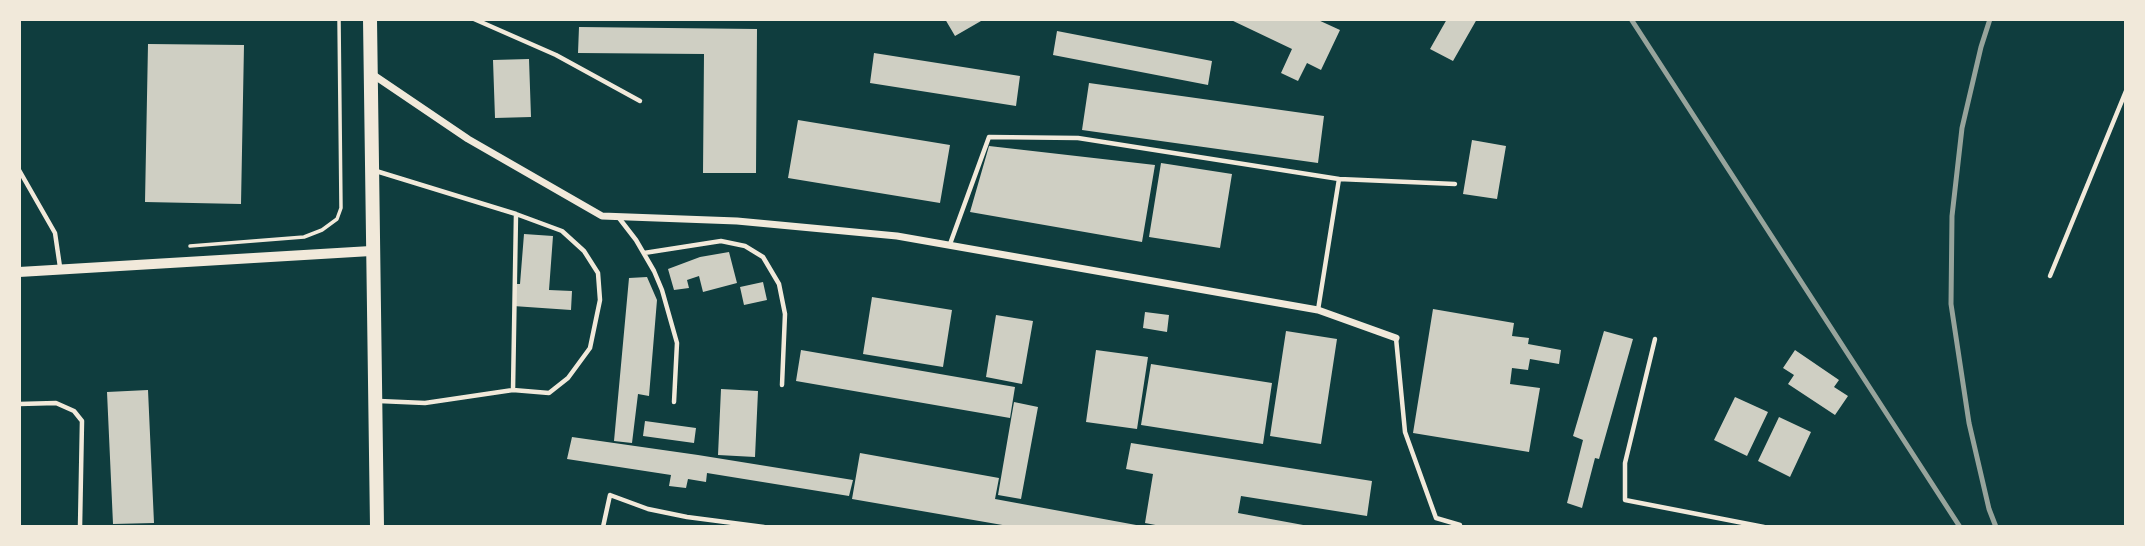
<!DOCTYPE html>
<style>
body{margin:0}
#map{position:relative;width:2145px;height:546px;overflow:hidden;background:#0f3d3e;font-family:Raleway,sans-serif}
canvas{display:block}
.frame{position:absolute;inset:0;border:21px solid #f1e9da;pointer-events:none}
</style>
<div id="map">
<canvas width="2145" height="546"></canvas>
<div class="frame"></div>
</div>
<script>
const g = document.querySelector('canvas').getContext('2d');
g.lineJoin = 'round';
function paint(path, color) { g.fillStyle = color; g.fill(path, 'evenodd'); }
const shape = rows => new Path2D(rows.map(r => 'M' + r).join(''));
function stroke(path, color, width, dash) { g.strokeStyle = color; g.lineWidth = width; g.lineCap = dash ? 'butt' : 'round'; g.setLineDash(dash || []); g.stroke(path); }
paint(shape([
 [945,19,980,19,981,21,955,36],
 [1229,19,1316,19,1340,30,1321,70,1307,63,1298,81,1281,73,1292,49],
 [1447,19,1477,19,1453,61,1430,49],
 [579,27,757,29,756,173,703,173,704,54,578,53],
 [1057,31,1212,61,1208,85,1053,55],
 [148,44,244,45,241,204,145,202],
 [874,53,1020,76,1016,106,870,83],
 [529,59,531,117,495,118,493,60],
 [1089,83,1324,116,1318,163,1082,130],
 [798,120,950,145,940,203,788,178],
 [1472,140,1506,146,1497,199,1463,194],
 [989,146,1155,165,1142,242,970,212],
 [1161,163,1232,174,1220,248,1149,237],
 [524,234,553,236,549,290,572,291,571,310,513,306,515,284,520,284],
 [729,252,737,283,703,292,699,276,687,280,689,288,674,290,668,269,700,257],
 [647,277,657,300,649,396,638,394,632,443,614,441,629,278],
 [763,282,767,300,744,305,740,287],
 [872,297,952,310,943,367,863,354],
 [1433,309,1514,323,1512,336,1529,338,1528,344,1561,350,1559,364,1530,359,1528,370,1512,368,1510,384,1540,388,1529,452,1413,433],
 [1145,312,1169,315,1167,332,1143,328],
 [996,315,1033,321,1022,384,986,377],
 [1286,331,1337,339,1321,444,1270,436],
 [1604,331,1633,339,1599,459,1595,458,1582,508,1567,503,1583,440,1573,436],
 [801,350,1015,387,1010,418,796,381],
 [1096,350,1148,357,1137,429,1086,422],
 [1795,350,1839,380,1834,387,1848,396,1835,415,1788,384,1794,375,1783,368],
 [1151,364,1272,383,1263,444,1141,425],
 [721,389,758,391,755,457,718,455],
 [148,390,154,523,113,524,107,392],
 [1735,397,1768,412,1747,456,1714,440],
 [1014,402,1038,407,1021,499,998,495],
 [1779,417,1811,432,1790,477,1758,461],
 [645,421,696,428,694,443,643,436],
 [572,437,698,455,853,480,849,496,707,473,706,482,688,479,686,488,669,486,671,475,567,459],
 [1131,443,1372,481,1367,516,1241,496,1238,513,1314,527,1166,527,1145,523,1153,474,1126,469],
 [860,453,999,478,995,499,1147,527,1014,527,852,499]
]), '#cfcfc3');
stroke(shape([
 [190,246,304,237,322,230,337,219,341,208,339,19]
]), '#f1e9da', 3.5);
stroke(shape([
 [474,19,556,55,640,101],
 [19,170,55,233,60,267],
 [376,171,516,214,513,390,425,403,379,401],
 [619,218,636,240,654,271,662,290,677,343,674,402],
 [950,244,989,137,1078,138,1339,179,1455,184],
 [644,253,721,241,745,246,763,257,779,284,785,314,782,385],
 [2050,276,2126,91],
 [1318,310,1339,179],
 [1396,338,1405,432,1436,518,1460,525],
 [1655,339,1625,463,1625,500,1764,527],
 [513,390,549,393,568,378,590,348,600,300,598,273,584,251,562,231,516,214],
 [19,404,56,403,74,411,82,421,80,527],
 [603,527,610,495,648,509,687,517,764,527]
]), '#f1e9da', 4.5);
stroke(shape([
 [372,74,468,139,602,216,737,221,897,236,1318,310,1396,338]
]), '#f1e9da', 7);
stroke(shape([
 [19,272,371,251]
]), '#f1e9da', 10);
stroke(shape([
 [370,19,377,527]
]), '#f1e9da', 14);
stroke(shape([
 [1631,19,1960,527],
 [1990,19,1981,47,1962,128,1952,216,1951,304,1969,423,1989,509,1996,527]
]), '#97a49c', 5);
</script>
